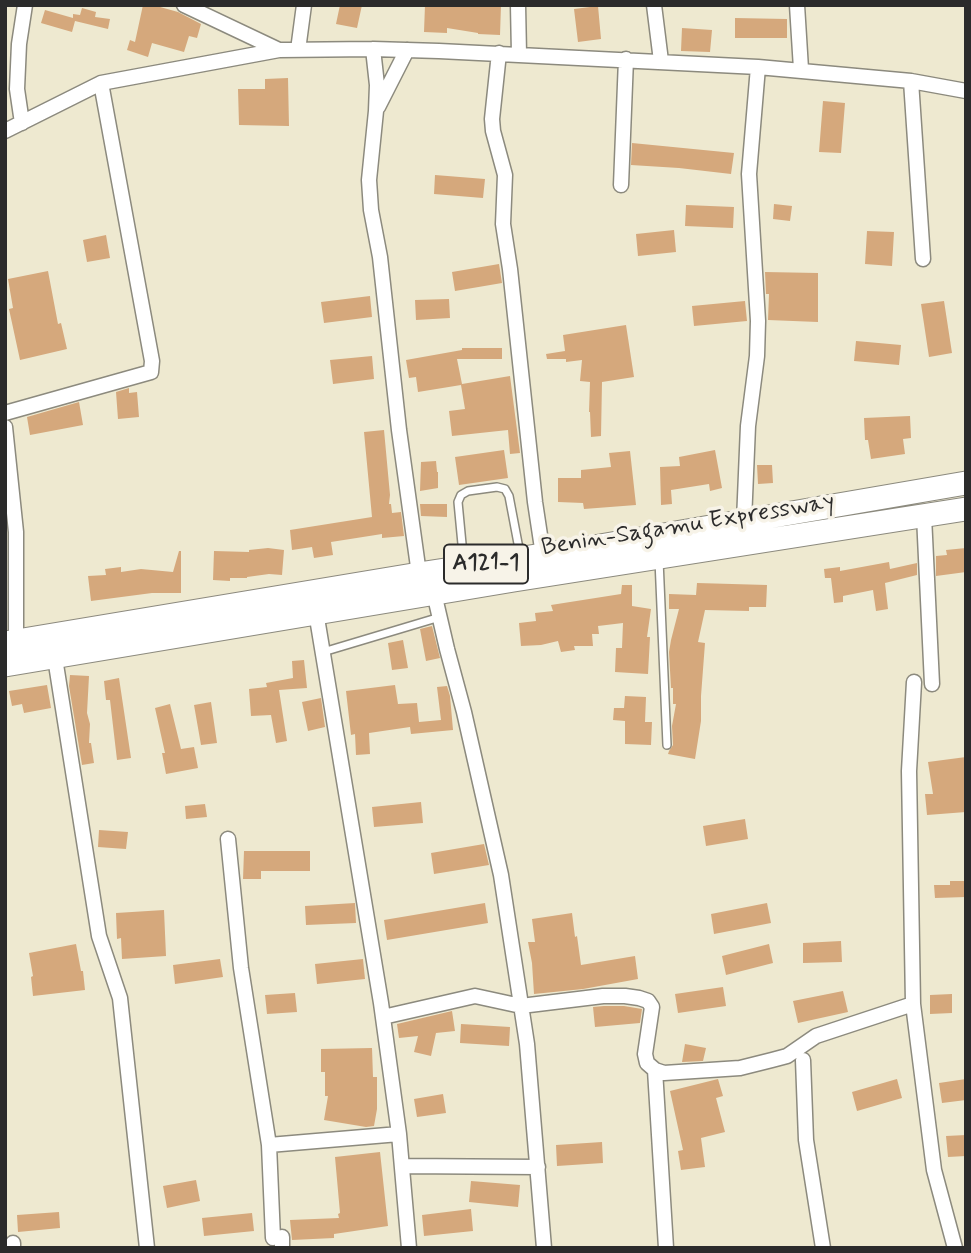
<!DOCTYPE html>
<style>
body{margin:0}
#map{position:relative;width:971px;height:1253px;overflow:hidden;background:#eee9d0;font-family:Mynerve,sans-serif}
canvas{display:block}
.frame{position:absolute;inset:0;border:7px solid #2b2b2b;pointer-events:none}
</style>
<div id="map">
<canvas width="971" height="1253"></canvas>
<div class="frame"></div>
</div>
<script>
const g = document.querySelector('canvas').getContext('2d');
g.lineJoin = 'round';
function paint(path, color) { g.fillStyle = color; g.fill(path, 'evenodd'); }
const shape = rows => new Path2D(rows.map(r => 'M' + r).join(''));
function stroke(path, color, width, dash) { g.strokeStyle = color; g.lineWidth = width; g.lineCap = dash ? 'butt' : 'round'; g.setLineDash(dash || []); g.stroke(path); }
function write(font, color, halo, rows, align = 'center') {
  g.font = font + ' Mynerve,sans-serif'; g.lineWidth = 7; g.setLineDash([]); g.textBaseline = 'middle'; g.strokeStyle = halo; g.fillStyle = color; for (const [text, x, y, turn = 0] of rows) {
    g.save(); g.translate(x, y); g.rotate((+turn || 0) * Math.PI / 180); g.textAlign = isNaN(turn) ? turn : align; if (halo) g.strokeText(text, 0, 0); g.fillText(text, 0, 0); g.restore();
  }
}
paint(shape([
 [143,5,153,5,178,12,201,24,197,38,189,36,184,52,152,43,148,57,127,50,130,40,135,42],
 [340,5,362,5,357,28,336,24],
 [425,5,501,5,500,35,478,34,478,33,447,28,447,33,424,32],
 [598,6,601,39,578,42,574,9],
 [82,8,96,12,95,17,110,19,108,29,75,21,72,32,41,23,45,10,73,18,73,14,80,15],
 [735,18,787,19,787,38,735,38],
 [682,28,712,30,710,52,681,51],
 [288,78,289,126,239,125,238,89,265,89,265,79],
 [823,101,845,103,841,153,819,152],
 [632,143,734,153,731,174,679,168,631,165],
 [435,175,485,179,483,198,434,194],
 [774,204,792,206,790,221,773,219],
 [686,205,734,207,733,228,685,226],
 [674,230,676,252,638,256,636,234],
 [867,231,894,232,892,266,865,264],
 [106,235,110,258,87,262,83,240],
 [499,264,502,283,455,291,452,272],
 [48,271,58,324,61,323,67,349,20,360,9,309,13,308,8,279],
 [765,272,818,273,818,322,768,320,769,294,766,294],
 [370,296,372,317,324,323,321,302],
 [449,299,450,318,416,320,415,300],
 [745,301,747,321,694,326,692,306],
 [944,301,952,353,929,357,921,304],
 [626,325,634,377,602,382,601,436,591,437,590,412,589,412,590,382,580,381,582,360,566,362,566,359,547,359,546,354,565,351,563,335],
 [856,341,901,345,899,365,854,361],
 [462,348,502,348,502,359,457,359,462,384,510,376,520,453,510,454,508,430,452,436,449,411,465,409,461,385,418,392,416,377,409,378,406,360,462,350],
 [372,356,374,379,333,384,330,360],
 [129,388,129,393,137,392,139,417,118,419,116,392],
 [79,402,83,425,30,435,27,417],
 [910,416,911,438,903,439,905,454,871,459,868,440,865,440,864,418],
 [384,430,390,495,389,504,391,504,392,513,401,512,404,536,382,538,382,534,331,542,333,555,314,558,312,547,292,550,290,530,372,517,364,432],
 [504,450,508,478,459,485,455,457],
 [715,450,722,488,710,491,709,484,671,490,672,504,661,505,660,467,680,466,679,457],
 [630,451,636,505,584,509,583,503,558,502,558,478,581,478,581,470,611,467,609,453],
 [436,461,437,472,438,472,438,488,420,491,421,462],
 [757,465,772,465,773,483,758,484],
 [420,504,447,504,447,517,421,516],
 [268,548,284,550,282,575,269,574,247,577,247,578,230,578,230,581,213,580,214,551,249,552,249,550],
 [966,548,966,572,936,576,936,556,947,555,946,550],
 [179,551,181,551,181,593,152,593,91,601,88,576,106,575,105,569,121,567,121,572,141,569,173,572],
 [889,562,890,569,917,563,917,575,885,583,888,609,876,611,873,590,843,596,843,602,834,603,831,578,825,578,824,569,840,567,840,571],
 [697,583,767,585,766,607,749,607,749,611,705,610,698,642,705,643,701,696,701,721,695,759,668,754,669,751,673,745,672,726,676,704,673,704,673,688,671,688,669,652,671,640,679,609,669,609,669,594,696,595],
 [622,585,632,585,632,606,651,609,647,637,650,637,648,674,615,672,616,648,622,648,623,623,598,626,599,634,592,634,593,646,574,646,575,650,561,652,558,641,541,645,521,646,519,623,536,621,535,613,553,611,551,605,621,594],
 [432,626,440,658,426,661,420,629],
 [403,640,408,668,392,670,388,643],
 [304,660,307,688,279,690,287,741,276,743,271,715,251,716,249,689,267,687,266,683,293,678,292,661],
 [70,675,89,676,87,713,90,724,89,743,91,743,94,763,82,765,69,686],
 [119,678,131,758,117,760,110,700,106,700,104,681],
 [47,685,51,708,24,713,22,704,12,706,9,691],
 [395,685,398,704,417,703,419,722,441,720,437,687,447,686,450,696,453,730,411,734,410,727,369,733,370,754,356,755,355,734,351,735,346,691],
 [625,696,646,697,645,722,652,722,651,745,625,744,625,721,613,720,614,708,624,708],
 [321,698,325,727,308,731,302,702],
 [211,702,217,743,201,745,194,705],
 [170,704,181,749,194,747,198,768,166,774,162,753,165,753,155,708],
 [966,757,966,812,927,815,925,794,933,794,928,762],
 [421,802,423,823,374,827,372,807],
 [205,804,207,817,186,819,185,806],
 [745,819,748,839,706,846,703,826],
 [99,830,128,832,126,849,98,847],
 [484,844,489,865,434,874,431,853],
 [244,851,310,851,310,871,261,871,261,879,243,879],
 [950,881,966,881,966,897,935,898,934,885,950,885],
 [355,903,356,923,306,925,305,906],
 [485,903,488,923,387,940,384,920],
 [767,903,771,923,714,934,711,914],
 [164,910,166,956,122,959,121,938,117,939,116,913],
 [572,913,575,937,577,936,581,965,635,956,638,979,583,989,534,994,532,963,528,942,535,942,532,919],
 [841,941,842,962,803,963,803,943],
 [76,944,81,971,83,971,85,990,33,996,31,977,33,976,29,953],
 [769,944,773,963,726,975,722,956],
 [220,959,223,977,175,984,173,965],
 [363,959,365,979,317,984,315,964],
 [723,987,726,1006,678,1013,675,994],
 [843,991,848,1012,798,1023,793,1001],
 [295,993,297,1012,267,1014,265,995],
 [952,994,952,1013,930,1014,930,995],
 [604,1006,624,1006,642,1009,640,1023,595,1027,593,1007],
 [452,1011,455,1031,436,1033,431,1056,414,1052,418,1036,399,1038,397,1024],
 [461,1024,510,1027,509,1046,460,1043],
 [685,1044,706,1048,703,1061,682,1062],
 [372,1048,373,1077,377,1077,377,1109,374,1126,366,1127,324,1120,328,1096,325,1096,325,1072,321,1072,321,1049],
 [718,1079,723,1096,716,1098,725,1132,701,1138,705,1167,681,1170,678,1151,683,1150,670,1091],
 [897,1079,902,1098,857,1111,852,1092],
 [966,1079,966,1100,942,1103,939,1083],
 [443,1094,446,1113,417,1117,414,1099],
 [966,1135,966,1156,948,1157,946,1136],
 [602,1142,603,1163,557,1166,556,1145],
 [380,1152,388,1226,334,1234,334,1238,292,1240,290,1220,339,1218,338,1214,340,1213,335,1157],
 [196,1180,200,1201,167,1208,163,1186],
 [471,1181,520,1185,518,1207,469,1202],
 [471,1209,473,1231,424,1236,422,1215],
 [59,1212,60,1228,18,1232,17,1215],
 [252,1213,254,1231,204,1236,202,1218]
]), '#d5a87c');
const service = shape([
 [659,560,667,745],
 [464,565,458,502,461,495,468,491,497,487,505,489,509,496,520,554],
 [323,652,440,617]
]);
const minor = shape([
 [184,5,279,50],
 [518,5,519,54],
 [654,5,661,61],
 [797,5,801,69],
 [373,49,377,85,376,111,369,180,371,210,380,257,399,430,419,574],
 [298,50,304,5],
 [499,53,492,119,493,131,505,175,503,224,510,269,535,502,543,555],
 [911,81,923,259],
 [378,107,407,50],
 [22,123,17,89,19,44,25,5],
 [5,131,101,83,279,50,373,49,439,51,758,67,911,81,966,91],
 [621,185,626,59],
 [5,413,151,372,152,361,101,83],
 [5,427,16,532,16,641],
 [924,516,932,684],
 [744,521,748,426,757,356,758,321,749,174,758,67],
 [434,593,447,649,464,712,501,875,527,1044,544,1248],
 [316,612,381,1003,399,1134,409,1248],
 [55,658,99,936,120,998,147,1248],
 [228,839,241,968,269,1145,273,1238],
 [913,1004,909,771,914,682],
 [383,1017,475,996,521,1006,603,996,625,996,639,998,648,1001,652,1007,645,1054,647,1063,655,1070,664,1073,740,1068,772,1060,787,1056,816,1036,913,1004,934,1170,955,1248],
 [803,1060,806,1140,823,1248],
 [655,1070,666,1248],
 [269,1145,399,1134],
 [402,1166,538,1167],
 [13,1243,13,1248],
 [282,1248,282,1237]
]);
const trunk = shape([
 [5,643,419,574,588,548,966,483],
 [5,665,514,580,966,509]
]);
stroke(service, '#8c8a7e', 10);
stroke(minor, '#8c8a7e', 17);
stroke(trunk, '#8c8a7e', 25);
stroke(service, '#fff', 7);
stroke(minor, '#fff', 14);
stroke(trunk, '#fff', 23);
for (const [x, y, w] of [
 [486,564,84]
]) { const box = new Path2D(); box.roundRect(x - w / 2, y - 19.5, w, 39, 5); g.fillStyle = '#f7f3e8'; g.fill(box); stroke(box, '#2b2b2b', 2); }
write('bold 23px', '#2b2b2b', null, [
 ["A121-1",486,564]
]);
write('24px', '#2b2b2b', '#f7f3e8', [
 ["Benin-Sagamu Expressway",688,526,-9]
]);
</script>
